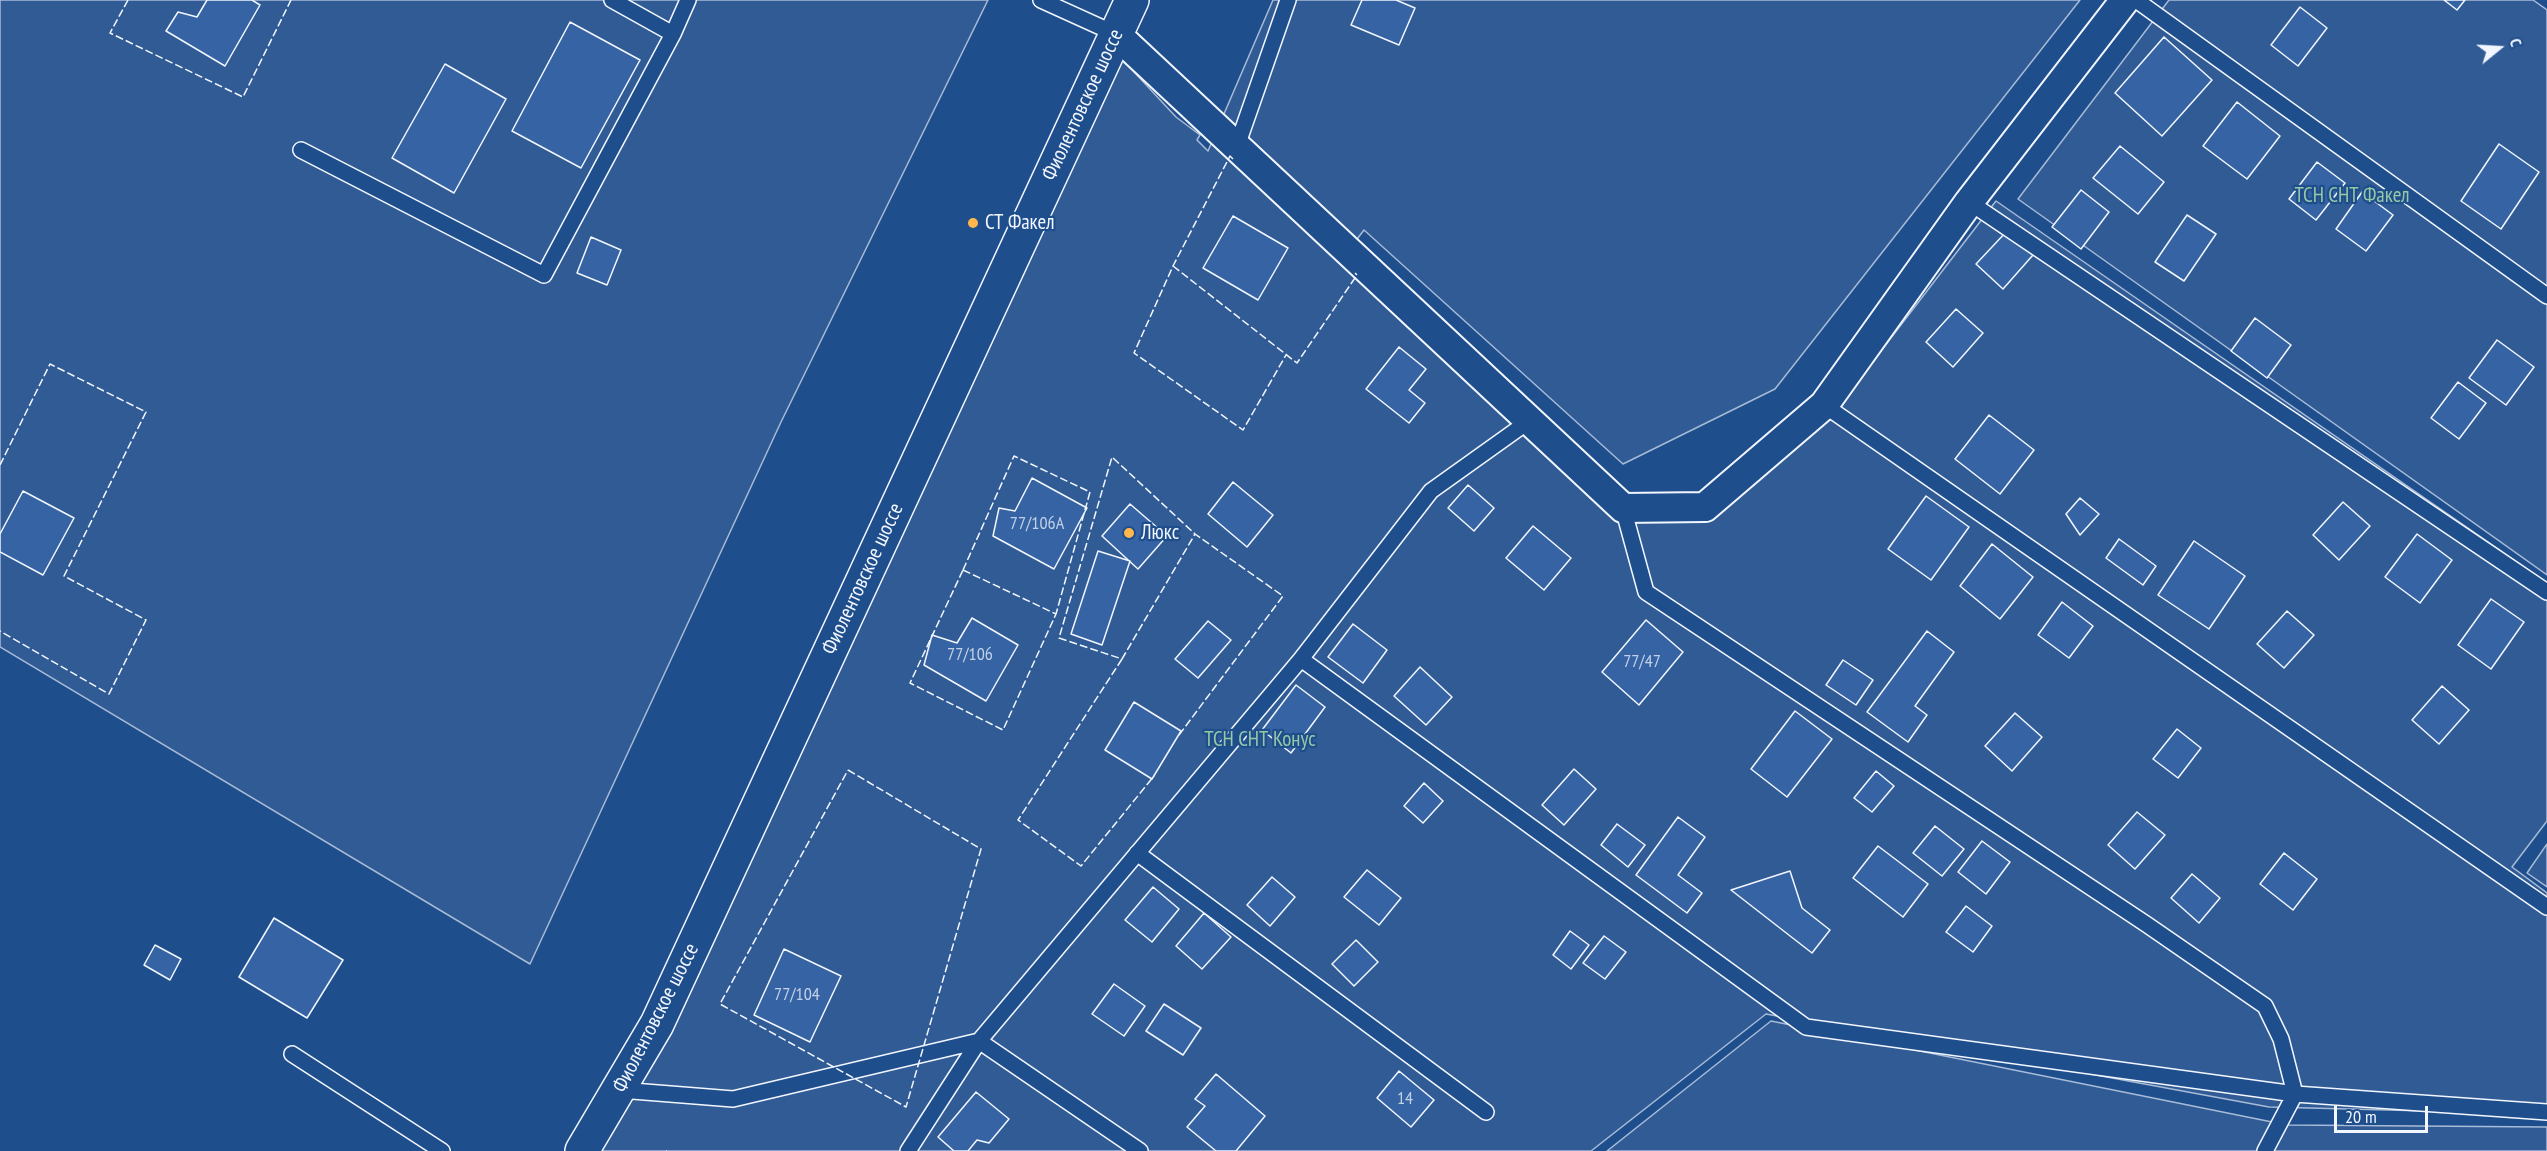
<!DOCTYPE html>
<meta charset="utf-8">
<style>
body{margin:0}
#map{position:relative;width:2547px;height:1151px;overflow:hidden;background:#1f4e8c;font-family:"PT Sans Narrow",sans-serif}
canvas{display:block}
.north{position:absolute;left:2469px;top:18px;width:60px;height:60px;-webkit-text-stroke:4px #1f4e8c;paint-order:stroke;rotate:72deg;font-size:16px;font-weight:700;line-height:24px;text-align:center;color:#f2f6ff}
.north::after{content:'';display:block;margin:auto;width:21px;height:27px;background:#f2f6ff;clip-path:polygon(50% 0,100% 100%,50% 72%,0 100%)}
.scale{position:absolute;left:2334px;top:1106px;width:94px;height:27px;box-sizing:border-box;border:3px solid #f2f6ff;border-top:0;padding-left:8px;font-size:18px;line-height:21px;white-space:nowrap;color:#f2f6ff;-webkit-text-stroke:4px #1f4e8c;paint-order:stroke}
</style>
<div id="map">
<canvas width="2547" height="1151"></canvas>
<div class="north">С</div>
<div class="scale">20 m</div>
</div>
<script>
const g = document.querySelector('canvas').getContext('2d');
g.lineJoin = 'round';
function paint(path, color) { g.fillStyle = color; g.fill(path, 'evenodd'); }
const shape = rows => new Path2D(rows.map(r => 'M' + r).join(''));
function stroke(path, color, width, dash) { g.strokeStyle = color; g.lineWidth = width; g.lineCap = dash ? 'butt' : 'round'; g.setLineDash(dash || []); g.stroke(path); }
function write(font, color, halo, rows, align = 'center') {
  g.font = font + ' "PT Sans Narrow",sans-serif'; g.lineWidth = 4.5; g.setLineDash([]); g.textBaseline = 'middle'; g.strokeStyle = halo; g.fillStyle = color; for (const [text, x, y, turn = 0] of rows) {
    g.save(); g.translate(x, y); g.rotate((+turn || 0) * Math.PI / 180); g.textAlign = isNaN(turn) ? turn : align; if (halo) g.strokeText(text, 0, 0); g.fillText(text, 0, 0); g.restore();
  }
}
const built = shape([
 [0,0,988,0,781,422,530,964,0,647,0,0],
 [1273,0,2080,0,1775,389,1623,464,1364,230,1354,243,1614,515,1713,517,1841,403,1996,201,2547,583,2547,821,2512,867,2547,893,2547,1114,2269,1107,1766,1014,1591,1151,601,1151,671,1034,1122,59,1176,117,1200,135,1197,140,1208,151,1273,0],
 [2169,0,2533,0,2547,10,2547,575,2018,199,2169,0],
 [2547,844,2547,887,2527,873,2547,844],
 [1771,1021,2287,1125,2547,1127,2547,1151,1607,1151,1771,1021]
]);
paint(built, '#305b95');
stroke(built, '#a8bbd7', 1.5);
const building = shape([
 [207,0,252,0,260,5,225,66,166,31,178,12,197,17,207,0],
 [1362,0,1396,0,1415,8,1399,45,1351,25,1362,0],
 [2444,0,2465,0,2457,10,2444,0],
 [2300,7,2327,28,2298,66,2271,45,2300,7],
 [570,22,640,60,581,168,512,131,570,22],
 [2164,37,2212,80,2162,136,2115,93,2164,37],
 [445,64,506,99,454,193,392,158,445,64],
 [2237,102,2280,136,2247,179,2203,146,2237,102],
 [2499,144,2539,172,2501,229,2461,201,2499,144],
 [2120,146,2164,182,2138,214,2093,178,2120,146],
 [2317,162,2345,183,2316,220,2289,199,2317,162],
 [2081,190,2109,212,2081,249,2052,227,2081,190],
 [2362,192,2393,215,2366,251,2336,229,2362,192],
 [2187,215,2216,234,2184,281,2155,262,2187,215],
 [1233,216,1288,248,1258,300,1203,268,1233,216],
 [2007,231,2033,255,2003,289,1976,264,2007,231],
 [591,237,621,250,607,285,577,273,591,237],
 [1956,309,1983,333,1953,367,1926,342,1956,309],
 [2255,318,2291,345,2267,378,2231,351,2255,318],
 [2497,340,2534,367,2506,405,2469,378,2497,340],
 [1399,347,1426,369,1409,390,1425,403,1409,423,1366,389,1399,347],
 [2458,382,2486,403,2459,439,2431,418,2458,382],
 [1989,415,2034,450,2000,494,1955,459,1989,415],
 [1032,478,1087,508,1054,569,993,536,999,508,1015,511,1032,478],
 [1233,482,1273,515,1247,547,1208,514,1233,482],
 [1468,485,1494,508,1474,531,1448,508,1468,485],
 [23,491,74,518,43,575,0,552,0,534,23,491],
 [1926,496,1969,527,1931,580,1888,549,1926,496],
 [2080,498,2099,514,2080,535,2066,514,2080,498],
 [2343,502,2370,526,2339,560,2313,535,2343,502],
 [1130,504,1167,536,1138,569,1102,536,1130,504],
 [1533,526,1571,558,1544,590,1506,558,1533,526],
 [2417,534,2452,560,2420,603,2385,577,2417,534],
 [2119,539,2156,566,2143,585,2106,558,2119,539],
 [2194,541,2245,576,2209,629,2158,595,2194,541],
 [1992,544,2033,577,2000,619,1960,586,1992,544],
 [1098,551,1130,561,1102,645,1071,634,1098,551],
 [2491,599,2524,622,2491,669,2458,645,2491,599],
 [2062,602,2093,626,2069,658,2038,635,2062,602],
 [2287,611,2314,635,2284,668,2257,644,2287,611],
 [972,618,1018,645,986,701,924,665,932,635,957,643,972,618],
 [1646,620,1683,652,1639,705,1602,672,1646,620],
 [1208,621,1231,640,1198,678,1175,659,1208,621],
 [1353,624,1387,650,1363,683,1328,657,1353,624],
 [1927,631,1954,652,1915,706,1927,715,1908,742,1867,712,1927,631],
 [1843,660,1873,680,1856,705,1826,685,1843,660],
 [1420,667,1452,697,1426,725,1394,696,1420,667],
 [1296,685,1325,707,1291,753,1262,730,1296,685],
 [2442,686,2469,710,2439,744,2412,720,2442,686],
 [1134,702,1181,731,1152,779,1105,750,1134,702],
 [1795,711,1832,739,1787,797,1751,769,1795,711],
 [2015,713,2042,737,2012,771,1985,746,2015,713],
 [2177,729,2201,748,2178,778,2153,759,2177,729],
 [1574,769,1596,789,1564,825,1542,805,1574,769],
 [1876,771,1894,786,1872,812,1854,798,1876,771],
 [1424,783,1443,801,1423,823,1404,806,1424,783],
 [2137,812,2165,835,2135,869,2108,845,2137,812],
 [1678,817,1705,837,1678,875,1702,893,1687,913,1636,875,1678,817],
 [1617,824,1645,845,1628,867,1601,845,1617,824],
 [1935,826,1964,849,1942,876,1913,853,1935,826],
 [1982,841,2010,862,1986,894,1958,872,1982,841],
 [1878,846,1928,884,1903,917,1853,878,1878,846],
 [2284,853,2317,879,2293,910,2260,884,2284,853],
 [1367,870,1401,898,1379,925,1344,897,1367,870],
 [1790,871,1802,908,1830,930,1812,953,1731,890,1790,871],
 [2192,874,2220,898,2199,923,2171,898,2192,874],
 [1272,877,1295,897,1270,926,1247,905,1272,877],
 [1153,887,1179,909,1152,942,1125,920,1153,887],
 [1966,906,1992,926,1973,952,1946,932,1966,906],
 [1204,913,1231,937,1202,969,1176,946,1204,913],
 [274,918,343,960,307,1018,239,977,274,918],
 [1570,931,1589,945,1571,969,1553,955,1570,931],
 [1604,936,1626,952,1605,979,1583,963,1604,936],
 [1356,940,1378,962,1354,986,1332,964,1356,940],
 [155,945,181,959,170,980,144,965,155,945],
 [784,949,841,976,810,1042,754,1015,784,949],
 [1114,984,1145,1006,1124,1036,1092,1014,1114,984],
 [1164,1004,1201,1028,1183,1055,1146,1031,1164,1004],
 [1399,1071,1434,1100,1411,1127,1377,1098,1399,1071],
 [1216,1074,1265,1116,1236,1151,1216,1151,1187,1127,1205,1106,1195,1099,1216,1074],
 [976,1092,1009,1119,989,1143,977,1140,968,1151,954,1151,938,1137,976,1092]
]);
paint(building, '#3563a3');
stroke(building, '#f2f6ff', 1.5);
const lane = shape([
 [612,0,673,34,688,0],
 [1041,0,1116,34],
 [2136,0,2547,296],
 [1237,146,1288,0],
 [301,150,544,275,673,34],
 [1969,202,2547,592],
 [1824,405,2547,907],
 [1623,508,1646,592,2146,924,2265,1006,2281,1039,2295,1094,2265,1151],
 [1301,659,1806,1027,2295,1094,2547,1112],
 [1137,853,1486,1112],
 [292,1054,442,1151],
 [620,1090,733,1099,979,1041,1301,659,1431,491,1529,421],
 [908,1151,979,1041,1140,1151]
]);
const street = shape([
 [1116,34,1623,508,1705,507,1824,405,1969,202,2125,0]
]);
const secondary = shape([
 [582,1151,657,1024,1132,0]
]);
stroke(lane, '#f2f6ff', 18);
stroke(street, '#f2f6ff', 32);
stroke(secondary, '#f2f6ff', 36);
stroke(lane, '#1f4e8c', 15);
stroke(street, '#1f4e8c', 28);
stroke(secondary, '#1f4e8c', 33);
stroke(shape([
 [128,0,110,33,243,97,291,0],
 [1233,159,1230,156,1173,266,1134,353,1243,430,1286,355],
 [1173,266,1297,363,1357,275,1355,273],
 [0,465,50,364,146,412,64,576,146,620,109,694,0,631],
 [963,570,1056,614,1003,730,910,683,963,570],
 [963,570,1014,456,1090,492,1056,614],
 [1122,659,1018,820,1081,866,1154,776],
 [1179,735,1283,596,1195,534,1112,457,1059,638,1122,659,1195,534],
 [848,770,981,849,906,1107,720,1004,848,770],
 [666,1151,667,1151]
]), '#f2f6ff', 1.5, [8, 3]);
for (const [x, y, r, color] of [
 [973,223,6,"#ffb74d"],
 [1129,533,6,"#ffb74d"]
]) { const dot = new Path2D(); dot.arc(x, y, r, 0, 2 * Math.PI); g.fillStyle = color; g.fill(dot); stroke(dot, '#1f4e8c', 2); }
write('18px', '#c3d1e8', null, [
 ["77/106А",1037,524],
 ["77/106",970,655],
 ["77/47",1642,662],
 ["77/104",797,995],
 ["14",1405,1099]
]);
write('21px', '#f2f6ff', '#1f4e8c', [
 ["Фиолентовское шоссе",1083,105,-65],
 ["Фиолентовское шоссе",863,579,-65],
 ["Фиолентовское шоссе",656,1018,-63]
]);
write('21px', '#97c8a6', '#1f4e8c', [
 ["ТСН СНТ Факел",2352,196],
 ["ТСН СНТ Конус",1260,740]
]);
write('21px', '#f2f6ff', '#1f4e8c', [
 ["СТ Факел",985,223],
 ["Люкс",1141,533]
], 'left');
</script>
